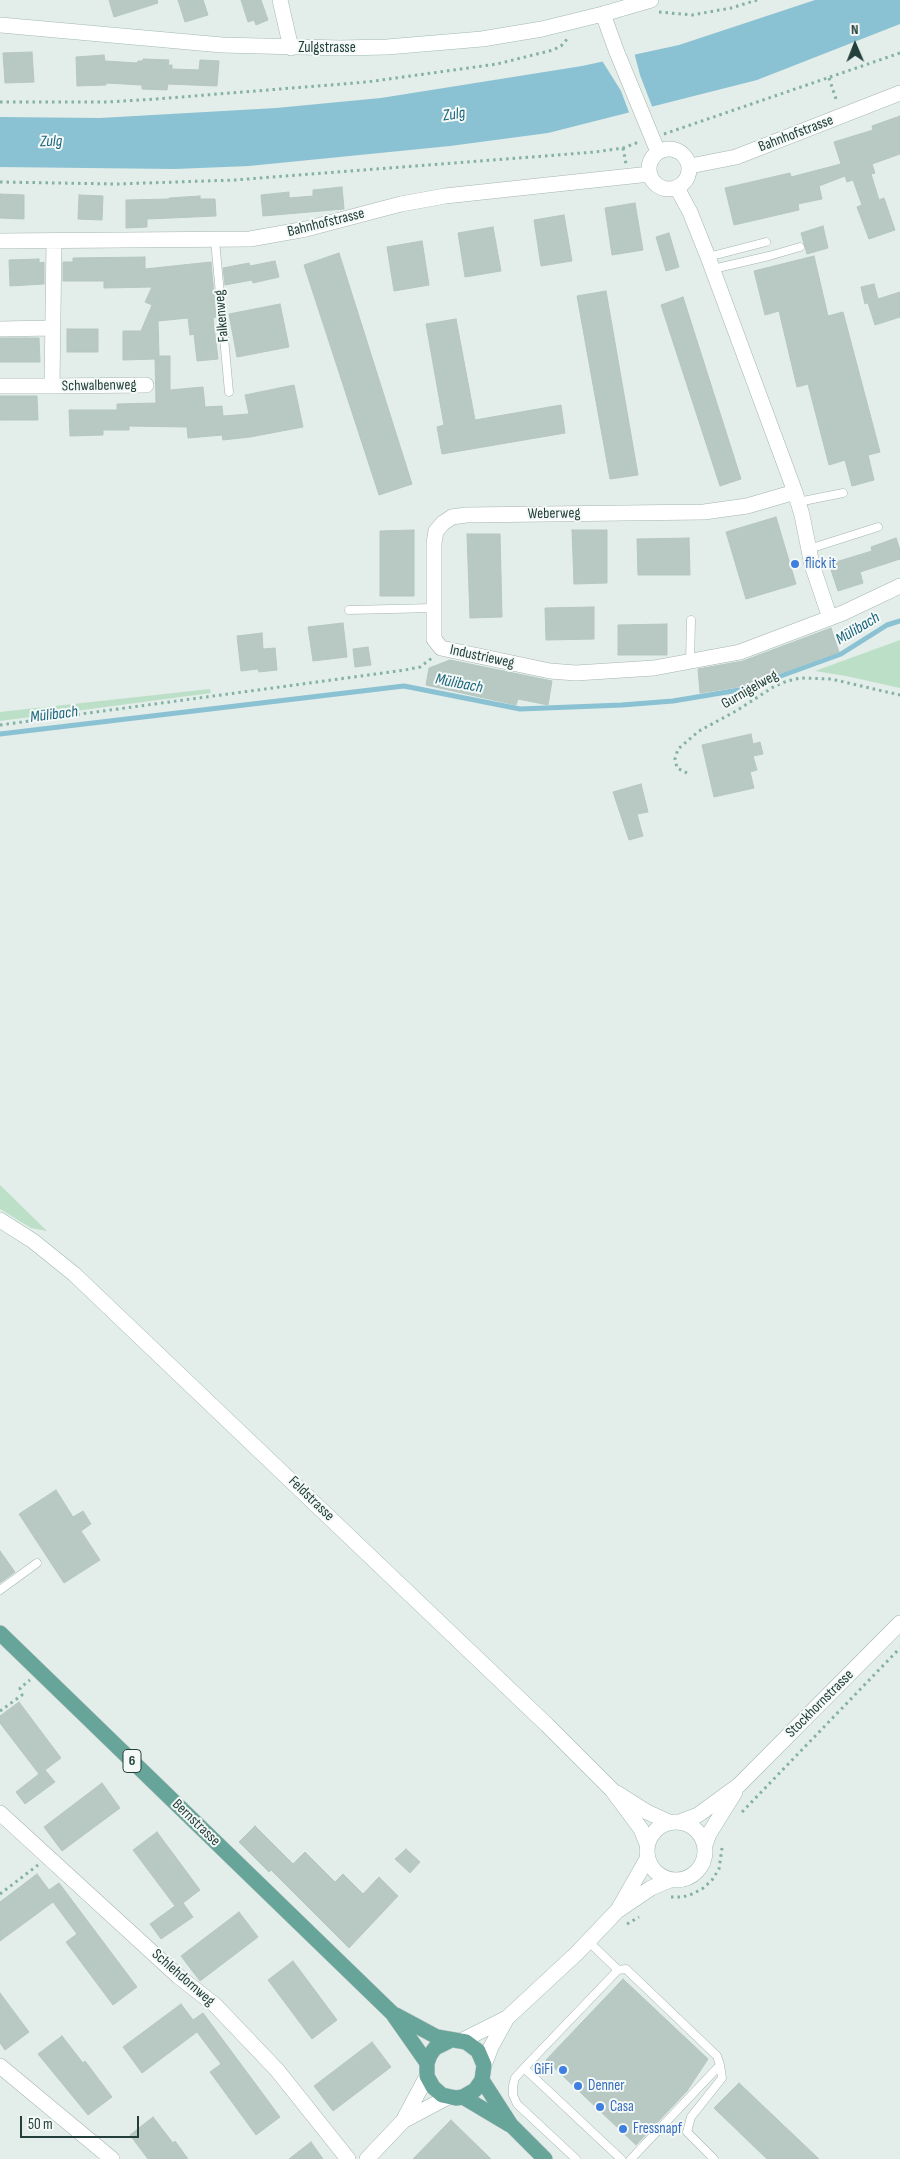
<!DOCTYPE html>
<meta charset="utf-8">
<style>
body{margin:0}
#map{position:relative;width:900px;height:2159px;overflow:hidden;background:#e3ede9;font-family:"Sofia Sans Condensed",sans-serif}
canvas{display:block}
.north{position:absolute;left:830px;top:20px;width:50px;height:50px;-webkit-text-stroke:4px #f4f9f7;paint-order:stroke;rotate:359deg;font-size:14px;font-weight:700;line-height:20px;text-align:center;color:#223f3a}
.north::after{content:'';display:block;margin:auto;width:18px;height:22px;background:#223f3a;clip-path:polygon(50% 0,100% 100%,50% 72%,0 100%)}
.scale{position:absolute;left:20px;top:2116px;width:119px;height:22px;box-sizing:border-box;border:2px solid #223f3a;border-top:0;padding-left:6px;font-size:15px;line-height:18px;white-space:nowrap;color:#223f3a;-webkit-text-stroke:4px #f4f9f7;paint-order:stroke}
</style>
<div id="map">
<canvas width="900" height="2159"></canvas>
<div class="north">N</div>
<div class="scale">50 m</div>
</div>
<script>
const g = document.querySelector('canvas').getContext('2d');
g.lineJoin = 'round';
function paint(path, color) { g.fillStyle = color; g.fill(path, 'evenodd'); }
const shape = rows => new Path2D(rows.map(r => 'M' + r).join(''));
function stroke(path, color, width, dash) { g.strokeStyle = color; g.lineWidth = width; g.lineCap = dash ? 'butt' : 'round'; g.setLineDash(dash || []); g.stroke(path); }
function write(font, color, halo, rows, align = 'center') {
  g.font = font + ' "Sofia Sans Condensed",sans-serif'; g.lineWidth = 4; g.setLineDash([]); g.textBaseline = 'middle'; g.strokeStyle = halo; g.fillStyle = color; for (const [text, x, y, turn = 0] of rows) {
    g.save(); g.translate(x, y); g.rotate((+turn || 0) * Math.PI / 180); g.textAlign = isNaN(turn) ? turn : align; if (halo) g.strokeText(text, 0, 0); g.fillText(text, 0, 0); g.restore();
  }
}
paint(shape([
 [900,640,900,688,846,676,815,671],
 [210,689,211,693,0,721,0,712],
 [0,1185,47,1231,31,1228,0,1209]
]), '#bcdfc8');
paint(shape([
 [815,0,900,0,900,24,757,80,548,133,450,146,249,166,175,169,0,167,0,117,100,118,276,108,381,98,582,66,679,45]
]), '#8ac2d3');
paint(shape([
 [634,52,640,75,653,109,630,115,621,91,601,59]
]), '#e3ede9');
stroke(shape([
 [0,734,404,686,520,709,622,705,673,701,745,689,841,654,887,625,900,621]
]), '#8ac2d3', 5);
const building = shape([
 [109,0,157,0,158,3,114,17,109,0],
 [178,0,203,0,208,15,185,22,178,0],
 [241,0,261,0,268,20,256,25,254,20,248,22,241,0],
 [32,52,34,82,5,83,3,53,32,52],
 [104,55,105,61,137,63,138,61,143,61,143,59,169,60,168,65,172,65,172,69,199,70,200,60,219,61,217,86,168,84,167,90,142,89,142,85,106,83,106,85,77,86,76,57,104,55],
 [900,116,900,154,872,164,875,173,871,174,879,200,884,198,895,230,869,239,857,207,862,205,853,180,847,182,845,176,819,186,822,199,798,204,799,210,734,225,725,188,790,173,791,177,841,164,834,142,873,130,872,126,900,116],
 [342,187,344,209,263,216,261,195,289,192,289,198,313,196,313,190,342,187],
 [0,194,24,195,24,219,0,218,0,194],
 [79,195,103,196,102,220,78,219,79,195],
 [200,196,200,199,215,199,216,216,147,219,147,227,126,228,126,200,169,199,169,198,200,196],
 [635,203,643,250,612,255,605,208,635,203],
 [564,215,572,261,541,266,534,220,564,215],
 [823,226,828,248,807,254,801,233,823,226],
 [493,227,501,271,465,277,458,233,493,227],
 [669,233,679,267,666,271,656,237,669,233],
 [422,241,429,285,394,291,387,247,422,241],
 [339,253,412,484,379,495,304,265,339,253],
 [814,256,828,316,843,312,880,452,868,455,874,480,852,486,845,460,829,465,808,384,797,387,779,311,765,315,754,271,814,256],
 [145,257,145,269,211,262,216,317,213,318,218,359,197,361,194,334,190,335,188,318,158,321,159,356,170,356,170,390,203,387,205,407,222,406,223,416,249,414,245,395,294,385,303,427,250,437,223,440,222,435,188,438,187,427,129,426,129,430,103,430,103,435,70,436,69,410,117,410,117,404,156,403,155,359,123,360,123,331,141,331,152,305,145,302,152,287,104,288,104,281,63,281,63,262,73,262,73,258,145,257],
 [39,259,39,263,44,262,44,284,10,286,9,260,39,259],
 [275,261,279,277,253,283,252,280,225,285,223,268,249,263,250,266,275,261],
 [874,284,878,299,900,292,900,317,875,325,868,303,865,304,861,287,874,284],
 [606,291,638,475,610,479,577,296,606,291],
 [683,297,741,479,720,486,661,305,683,297],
 [280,304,289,347,237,357,229,314,280,304],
 [456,319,475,420,561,405,565,433,442,454,437,427,444,425,426,324,456,319],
 [67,329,98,329,98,352,67,352,67,329],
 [0,338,39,338,40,362,0,362,0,338],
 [0,396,37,396,38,420,0,420,0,396],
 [776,517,796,584,746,599,726,532,776,517],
 [414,530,414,596,380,596,380,531,414,530],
 [572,530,607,530,607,583,574,584,572,530],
 [467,534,500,534,502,617,470,618,467,534],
 [689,538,690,575,638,575,637,539,689,538],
 [896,538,900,550,900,559,860,572,863,583,838,591,829,564,872,551,871,547,896,538],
 [594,607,594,639,546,640,545,608,594,607],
 [343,623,347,657,313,661,308,627,343,623],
 [667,624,667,655,618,655,618,625,667,624],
 [831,628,839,652,744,686,700,693,698,669,743,661,831,628],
 [262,633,263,649,275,648,277,670,259,672,258,669,241,671,237,636,262,633],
 [368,647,371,665,355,667,353,649,368,647],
 [450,660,552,681,548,705,518,699,516,705,426,685,429,668,450,660],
 [751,734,753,744,760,742,763,754,753,756,757,770,750,772,754,788,714,797,702,745,751,734],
 [641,784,648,812,637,814,643,836,629,840,613,792,641,784],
 [56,1490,73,1517,83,1511,91,1524,81,1531,100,1560,64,1583,19,1514,56,1490],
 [0,1551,15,1572,0,1583,0,1551],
 [19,1702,61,1758,45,1770,55,1782,25,1804,16,1792,39,1774,0,1723,0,1716,19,1702],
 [102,1783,120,1808,62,1851,44,1827,102,1783],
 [255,1826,293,1864,305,1852,335,1882,343,1874,363,1894,379,1877,398,1896,349,1948,271,1870,269,1872,239,1842,255,1826],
 [157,1832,200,1890,183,1903,193,1917,161,1939,150,1924,175,1906,133,1850,157,1832],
 [406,1849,420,1862,410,1873,395,1859,406,1849],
 [37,1874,49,1890,59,1883,137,1987,113,2005,66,1942,77,1934,53,1902,0,1941,0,1902,37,1874],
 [239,1912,258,1937,200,1981,181,1956,239,1912],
 [293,1961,337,2020,312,2039,268,1980,293,1961],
 [623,1979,708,2059,687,2091,636,2145,546,2060,623,1979],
 [0,1993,29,2032,5,2050,0,2043,0,1993],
 [181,2004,193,2020,203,2013,280,2117,256,2135,210,2072,221,2064,197,2032,142,2073,123,2047,181,2004],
 [62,2036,83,2063,85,2061,112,2097,88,2115,38,2054,62,2036],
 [372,2042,391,2067,333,2111,314,2086,372,2042],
 [739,2083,819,2159,767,2159,714,2108,739,2083],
 [153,2117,173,2143,175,2141,188,2159,148,2159,130,2135,153,2117],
 [451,2120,491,2159,413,2159,451,2120],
 [311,2142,323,2159,289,2159,311,2142]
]);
paint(building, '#b8c8c3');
stroke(building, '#b5c7c1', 1);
const lane = shape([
 [215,240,229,392],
 [708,257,766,242],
 [713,269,769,256,800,247],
 [798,502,843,493],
 [809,549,878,527],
 [349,610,434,608],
 [690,662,691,620],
 [0,1590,37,1563],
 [588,1941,618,1970],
 [524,2068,621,2159],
 [576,2159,517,2104,513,2095,513,2086,515,2078,524,2068,618,1970,626,1969,717,2056,720,2065,631,2159],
 [714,2159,687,2132,691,2117,722,2078,720,2065]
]);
const street = shape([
 [280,0,291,48],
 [603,14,616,50,658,152],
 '649 169a20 20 0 1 1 40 0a20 20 0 1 1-40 0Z',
 [690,166,736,157,900,93],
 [677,188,690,212,708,257,795,492,802,515,812,565,830,618],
 [0,241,250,239,306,229,401,204,445,196,650,174],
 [0,329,53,328],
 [0,386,52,386,54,242],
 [52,386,146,385],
 [795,492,747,506,704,512,466,515,452,517,443,523,436,531,434,543,434,639,441,648,550,671,576,673,654,668,740,652,843,613,900,586],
 [0,1813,178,1976,215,2005,277,2070,348,2159],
 [0,2066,112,2159],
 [403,2121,448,2097],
 [367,2159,403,2121,427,2076]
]);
const secondary = shape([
 [0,25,222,45,340,48,387,47,482,39,542,29,603,14,651,0],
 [0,1220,33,1241,74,1274,547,1725,612,1790,641,1829,647,1844],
 [617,1793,647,1812,669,1822],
 [682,1821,698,1815,739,1785,900,1623],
 '647 1851a29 29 0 1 1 58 0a29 29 0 1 1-58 0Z',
 [705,1845,709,1834,735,1792],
 [618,1910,647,1859],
 [461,2041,507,2018,577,1953,617,1911,651,1888,670,1880],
 [484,2065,491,2047,507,2018]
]);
const primary = shape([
 [0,1633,392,2013,427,2063],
 [396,2015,437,2037,466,2042,478,2051,484,2065,482,2080,475,2090,463,2097,456,2098,442,2095,433,2087,427,2076,427,2063,430,2055,435,2048,449,2041],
 [482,2080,511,2125,545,2159],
 [463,2097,510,2125]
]);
stroke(lane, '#a5b5b1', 9);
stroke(street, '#a5b5b1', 16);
stroke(secondary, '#a1b9b3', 16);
stroke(primary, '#c1c9c8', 16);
stroke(shape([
 [659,12,692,15,731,8,757,0],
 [829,78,837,102],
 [0,102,107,102,156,99,367,82,497,64,553,50,561,46,568,38],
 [664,134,900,53],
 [623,148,626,164],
 [0,182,117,184,235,180,595,152,623,148,639,142],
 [0,725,405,670,420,667,432,658],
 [687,773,677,768,675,759,678,749,699,731,736,711,775,686,787,681,801,678,831,679,900,695],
 [0,1711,22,1695,20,1688,30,1680],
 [742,1812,900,1648],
 [0,1894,38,1865],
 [671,1897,683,1897,692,1894,702,1889,712,1880,719,1869,722,1848],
 [627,1924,639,1917]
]), '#83b1a6', 3, [2.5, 4]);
stroke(lane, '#fff', 8);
stroke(street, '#fff', 15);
stroke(secondary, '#fff', 15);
stroke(primary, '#67a499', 15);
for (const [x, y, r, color] of [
 [795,564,5,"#3f7fe0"],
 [563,2070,5,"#3f7fe0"],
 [578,2086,5,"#3f7fe0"],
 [600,2107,5,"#3f7fe0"],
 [623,2129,5,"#3f7fe0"]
]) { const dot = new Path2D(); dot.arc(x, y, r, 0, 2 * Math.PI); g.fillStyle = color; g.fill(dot); stroke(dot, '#f4f9f7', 2); }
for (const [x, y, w] of [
 [132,1761,18]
]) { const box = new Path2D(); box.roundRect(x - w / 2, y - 11.5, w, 23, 4); g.fillStyle = '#f4f9f7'; g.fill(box); stroke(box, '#223f3a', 1); }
write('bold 14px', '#223f3a', null, [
 ["6",132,1761]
]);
write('15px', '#223f3a', '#f4f9f7', [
 ["Zulgstrasse",327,48],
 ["Bahnhofstrasse",796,134,-21],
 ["Bahnhofstrasse",326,223,-14],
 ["Falkenweg",222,316,-95],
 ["Schwalbenweg",99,386,-1],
 ["Weberweg",554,514,-1],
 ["Industrieweg",482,657,12],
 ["Gurnigelweg",750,690,-30],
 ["Feldstrasse",311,1499,44],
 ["Stockhornstrasse",820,1704,-45],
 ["Bernstrasse",196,1823,44],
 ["Schlehdornweg",183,1978,41]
]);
write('15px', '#366cbe', '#f4f9f7', [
 ["flick it",805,564],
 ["GiFi",553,2070,"right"],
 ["Denner",588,2086],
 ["Casa",610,2107],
 ["Fressnapf",633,2129]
], 'left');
write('italic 16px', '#1a657d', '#f4f9f7', [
 ["Zulg",454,115,-8],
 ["Zulg",51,142,-1],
 ["Mülibach",858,629,-31],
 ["Mülibach",459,684,11],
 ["Mülibach",54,715,-7]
]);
</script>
